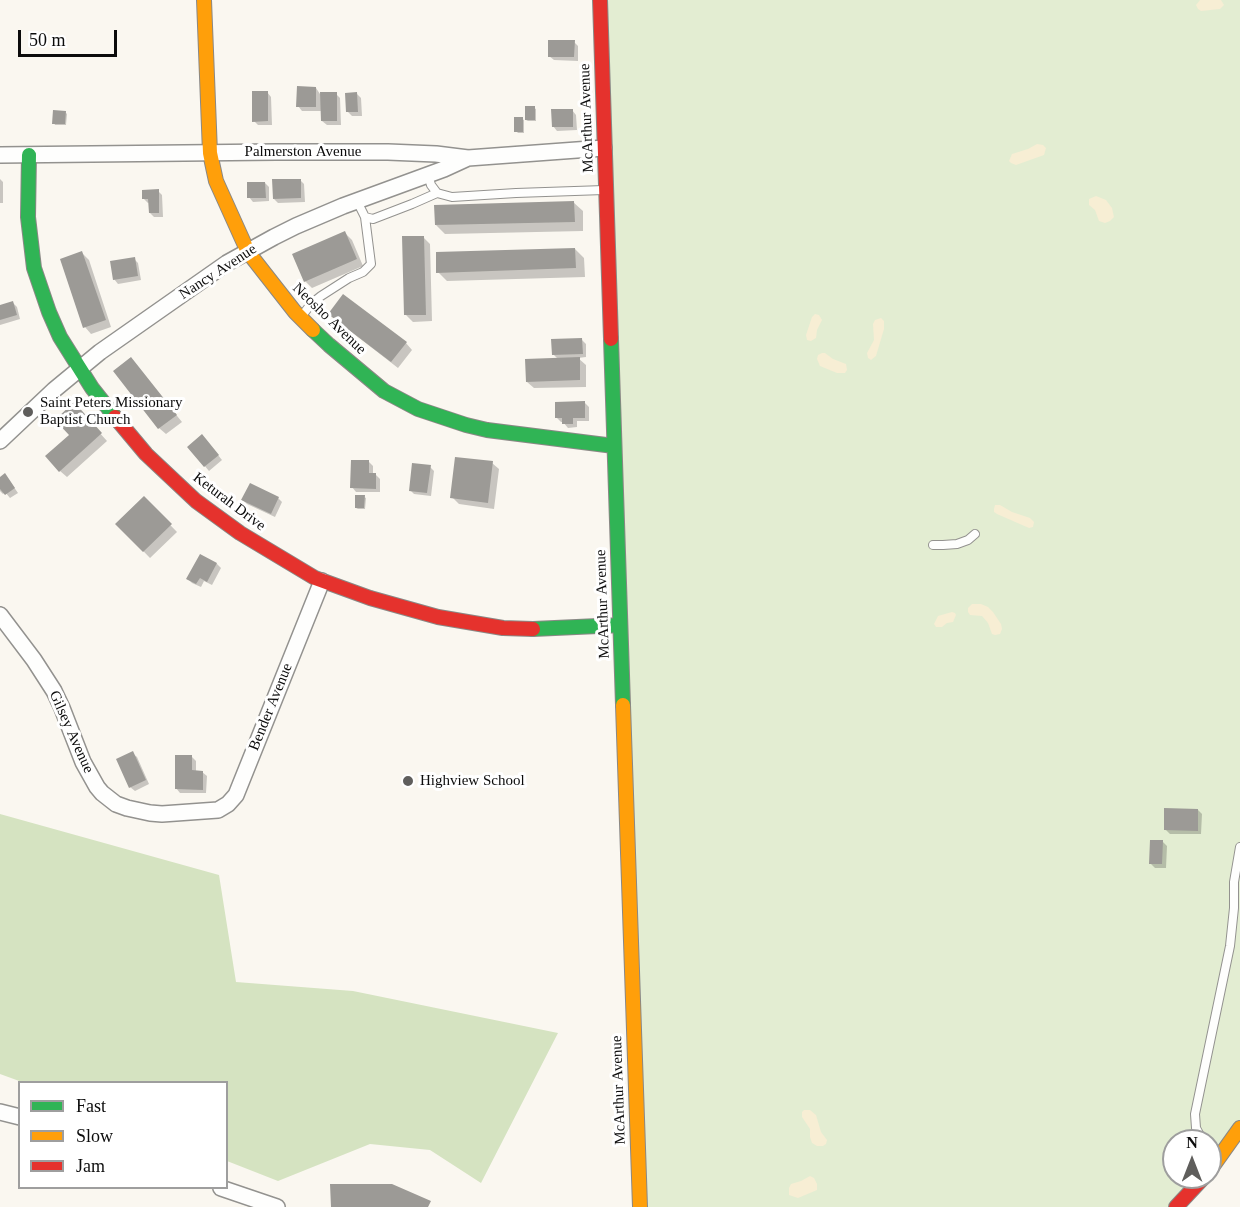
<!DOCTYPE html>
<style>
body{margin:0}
#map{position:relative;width:1240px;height:1207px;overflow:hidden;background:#faf7f0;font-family:Georgia,serif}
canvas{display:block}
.legend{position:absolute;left:18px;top:1081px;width:210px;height:108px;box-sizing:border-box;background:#fff;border:2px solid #9e9e9e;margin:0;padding:8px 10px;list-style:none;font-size:18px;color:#0c0c0c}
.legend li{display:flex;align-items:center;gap:12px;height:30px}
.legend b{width:30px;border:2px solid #9e9e9e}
.north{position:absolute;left:1162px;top:1129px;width:60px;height:60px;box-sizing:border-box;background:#fff;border:2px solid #9e9e9e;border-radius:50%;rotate:0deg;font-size:16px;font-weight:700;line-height:24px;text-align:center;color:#0c0c0c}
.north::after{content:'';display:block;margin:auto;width:21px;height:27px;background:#5f5e5c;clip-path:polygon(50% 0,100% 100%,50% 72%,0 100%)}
.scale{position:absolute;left:18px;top:30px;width:99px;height:27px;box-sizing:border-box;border:3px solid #0c0c0c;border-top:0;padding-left:8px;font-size:18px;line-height:21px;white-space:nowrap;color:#0c0c0c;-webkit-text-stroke:4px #fff;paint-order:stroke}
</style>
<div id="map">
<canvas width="1240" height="1207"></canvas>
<ul class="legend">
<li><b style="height:8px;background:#30b455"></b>Fast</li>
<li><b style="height:8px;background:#ff9f0a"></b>Slow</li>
<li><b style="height:8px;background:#e5322d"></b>Jam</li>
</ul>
<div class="north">N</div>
<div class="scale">50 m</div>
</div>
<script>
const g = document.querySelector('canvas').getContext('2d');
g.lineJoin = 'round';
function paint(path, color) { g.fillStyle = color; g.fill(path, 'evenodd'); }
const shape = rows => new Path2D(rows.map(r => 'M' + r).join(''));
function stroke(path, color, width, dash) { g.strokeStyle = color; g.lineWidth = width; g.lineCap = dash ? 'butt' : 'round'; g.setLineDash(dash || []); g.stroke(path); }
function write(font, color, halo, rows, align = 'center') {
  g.font = font + ' Georgia,serif'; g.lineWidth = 6; g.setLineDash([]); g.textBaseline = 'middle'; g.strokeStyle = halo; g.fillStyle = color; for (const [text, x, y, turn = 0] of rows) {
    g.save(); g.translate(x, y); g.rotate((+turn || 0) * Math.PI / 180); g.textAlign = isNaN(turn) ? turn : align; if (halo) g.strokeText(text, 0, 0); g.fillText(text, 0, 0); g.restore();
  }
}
paint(shape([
 [600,0,1240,0,1240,1128,1210,1170,1210,1141,1174,1141,1174,1177,1204,1177,1176,1207,640,1207]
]), '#e3edd2');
paint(shape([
 [0,814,219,875,236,982,353,991,558,1033,481,1183,430,1150,370,1144,278,1181,227,1161,226,1082,22,1082,0,1074]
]), '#d5e3c1');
paint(shape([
 [1200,0,1221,0,1224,5,1220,9,1201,11,1198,9,1196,5],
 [1037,144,1043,145,1046,148,1044,155,1016,165,1011,163,1009,161,1012,154,1028,149],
 [1096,196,1106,200,1112,208,1114,217,1110,221,1105,223,1099,221,1095,210,1089,205,1089,199],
 [815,314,819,315,822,320,817,330,816,338,811,341,807,340,806,335,812,317],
 [881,318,884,321,884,329,876,356,871,360,868,358,867,353,874,340,873,324,875,320],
 [822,353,825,353,833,359,846,364,847,370,845,373,837,373,820,366,817,359,818,355],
 [995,505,1000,505,1012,512,1030,518,1034,522,1033,527,1029,528,997,514,994,512,994,509],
 [972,604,981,604,988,607,993,612,1001,624,1002,629,1000,634,995,635,992,634,988,623,982,616,970,615,968,612,968,608],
 [952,612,955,613,956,615,953,622,947,623,942,627,936,627,934,624,938,616],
 [804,1110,810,1110,816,1115,821,1132,827,1140,826,1144,823,1146,817,1146,812,1143,810,1137,810,1129,802,1117,802,1112],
 [810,1176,814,1178,817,1184,817,1190,798,1198,789,1195,789,1188,791,1184,801,1181]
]), '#f7eed4');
paint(shape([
 [574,42,578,46,578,61,554,60,549,56],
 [316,88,320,94,336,94,340,98,341,125,327,125,322,121,322,111,302,111,298,106],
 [267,92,271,97,272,125,258,125,254,121],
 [357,94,361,98,362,116,352,116,348,112],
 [534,108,536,109,536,121,528,121,526,120],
 [572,110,576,115,577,130,557,131,553,126],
 [65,112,67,114,66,125,55,125,54,123],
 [522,119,524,120,524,133,518,133,516,131],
 [0,179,3,182,3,203,0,203],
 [300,180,304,184,305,202,278,203,274,199],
 [265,183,269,187,269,201,253,202,249,197],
 [158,191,162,195,163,217,154,217,150,213,150,202,148,203,143,198],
 [573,202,583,211,583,231,445,234,436,225],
 [345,233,352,240,363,266,312,288,305,281],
 [423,237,430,244,432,321,413,322,406,315],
 [575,249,584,258,585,277,447,281,438,272],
 [82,253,89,260,111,327,91,334,85,327],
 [134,259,138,263,141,280,118,284,114,279],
 [13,303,17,307,20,319,0,325,0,307],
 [330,314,406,343,412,350,398,368,336,320],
 [581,339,586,344,586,357,578,358,586,365,586,387,534,388,527,382,558,359,553,354],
 [131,359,182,422,166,434,159,428],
 [584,402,589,407,589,421,577,421,577,427,568,428,563,422,561,422,557,418],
 [80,411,107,441,67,477,60,471,71,435],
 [206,440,222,460,209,471,189,447],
 [369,462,373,466,373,475,376,475,380,479,380,492,356,492,352,487],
 [492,463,499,469,494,509,459,504,452,497],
 [430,467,434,471,431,496,414,494,410,490],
 [0,479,9,480,18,493,10,498,5,492,3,494,0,491],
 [364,497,366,498,365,509,358,509,356,508],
 [144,498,177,532,150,558,117,524],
 [278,498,282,502,275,517,247,504,243,500],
 [200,556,217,564,221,568,212,585,204,581,201,587,192,583,188,579],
 [132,753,137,757,149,784,135,791,130,787],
 [192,757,196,761,196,772,202,772,207,776,206,793,180,793,176,788],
 [1198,810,1202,814,1201,834,1170,834,1165,829],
 [1162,841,1167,846,1166,868,1155,868,1151,864]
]), '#0003');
paint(shape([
 [548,40,575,40,574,57,548,57],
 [297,86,316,87,316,107,296,107],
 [252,91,268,91,268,121,252,122],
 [320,92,337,92,337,121,321,121],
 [357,92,358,112,346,112,345,93],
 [525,106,535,106,535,120,525,120],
 [551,109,573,109,573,127,552,127],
 [53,110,66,111,65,124,52,124],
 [514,117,523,117,523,132,514,132],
 [272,179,301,179,301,198,273,199],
 [247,182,265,182,266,198,247,198],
 [159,189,159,213,149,213,148,199,142,199,142,190],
 [574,201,575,222,435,225,434,205],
 [345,231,357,259,304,282,292,254],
 [402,236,424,236,426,315,404,315],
 [575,248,576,268,436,273,436,252],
 [82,251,106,320,83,328,60,259],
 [135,257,138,276,113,280,110,261],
 [343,294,407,342,391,362,328,314],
 [13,301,17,315,0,320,0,305],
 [582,338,583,354,552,355,551,339],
 [131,357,177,415,158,429,113,371],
 [580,357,580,380,526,382,525,359],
 [585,401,585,418,573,418,573,424,562,424,562,418,555,418,555,402],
 [74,402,102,433,59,472,45,456,69,435,55,420],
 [202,434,219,455,204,467,187,447],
 [455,457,493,461,488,503,450,498],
 [351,460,369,460,369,473,376,473,376,489,350,488],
 [412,463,431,465,427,493,409,491],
 [5,473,15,488,5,495,0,489,0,477],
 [250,483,279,497,271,514,241,500],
 [355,495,365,495,364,508,355,508],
 [144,496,172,524,143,552,115,524],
 [200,554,217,563,207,582,200,578,196,584,186,579],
 [133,751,146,780,129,788,116,759],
 [175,755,192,755,192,770,203,771,203,790,175,789],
 [1164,808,1198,809,1198,831,1164,830],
 [1150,840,1163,840,1162,864,1149,864],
 [330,1184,392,1184,431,1201,428,1207,331,1207]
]), '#9c9a96');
const lane = shape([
 [428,175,431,185,437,193,452,197,516,193,604,190],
 [357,201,365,217,373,219,412,204,437,193],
 [301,317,311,304,321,296,349,278,363,272,371,264,365,217],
 [933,545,943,545,957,544,968,540,975,534],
 [1203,1141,1196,1128,1195,1114,1230,946,1234,908,1234,882,1240,847]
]);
const street = shape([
 [0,155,276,152,388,152,436,154,468,158,604,148],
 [0,441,54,390,100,352,227,263,274,237,296,226,343,206,444,169,468,158],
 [0,615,34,660,54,691,62,708,83,762,97,787,102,793,116,804,127,808,150,813,162,814,218,810,228,804,236,795,322,581],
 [0,1112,20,1117],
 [221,1188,277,1207]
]);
const fast = shape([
 [29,155,28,217,34,268,49,312,60,337,92,388,115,417],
 [313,330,329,345,384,391,418,409,466,425,487,430,614,446],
 [611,339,623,705],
 [533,629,620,625]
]);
const slow = shape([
 [204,0,210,153,216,181,248,252,295,312,313,330],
 [623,705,640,1207],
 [1210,1170,1240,1128]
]);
const jam = shape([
 [600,0,611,339],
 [115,417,146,454,196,501,240,533,315,578,370,598,438,617,503,628,533,629],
 [1176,1207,1204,1177]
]);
stroke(lane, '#93928f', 10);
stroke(street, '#93928f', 18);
stroke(fast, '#8a8885', 16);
stroke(slow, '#8a8885', 16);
stroke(jam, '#8a8885', 16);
stroke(lane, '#fefefd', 8);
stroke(street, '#fefefd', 15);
stroke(fast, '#30b455', 14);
stroke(slow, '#ff9f0a', 14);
stroke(jam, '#e5322d', 14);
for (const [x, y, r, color] of [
 [28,412,6,"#5f5e5c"],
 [408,781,6,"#5f5e5c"]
]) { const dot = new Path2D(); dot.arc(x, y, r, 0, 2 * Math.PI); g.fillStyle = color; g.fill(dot); stroke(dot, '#fff', 2); }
write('15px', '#0c0c0c', '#fff', [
 ["McArthur Avenue",587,118,-92],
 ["Palmerston Avenue",303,152],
 ["Nancy Avenue",218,272,-33],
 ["Neosho Avenue",329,319,44],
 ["Keturah Drive",229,502,37],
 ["McArthur Avenue",603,604,-92],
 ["Bender Avenue",271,707,-68],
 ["Gilsey Avenue",71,732,66],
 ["McArthur Avenue",619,1090,-92]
]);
write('15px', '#0c0c0c', '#fff', [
 ["Saint Peters Missionary",40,403],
 ["Baptist Church",40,420],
 ["Highview School",420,781]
], 'left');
</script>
